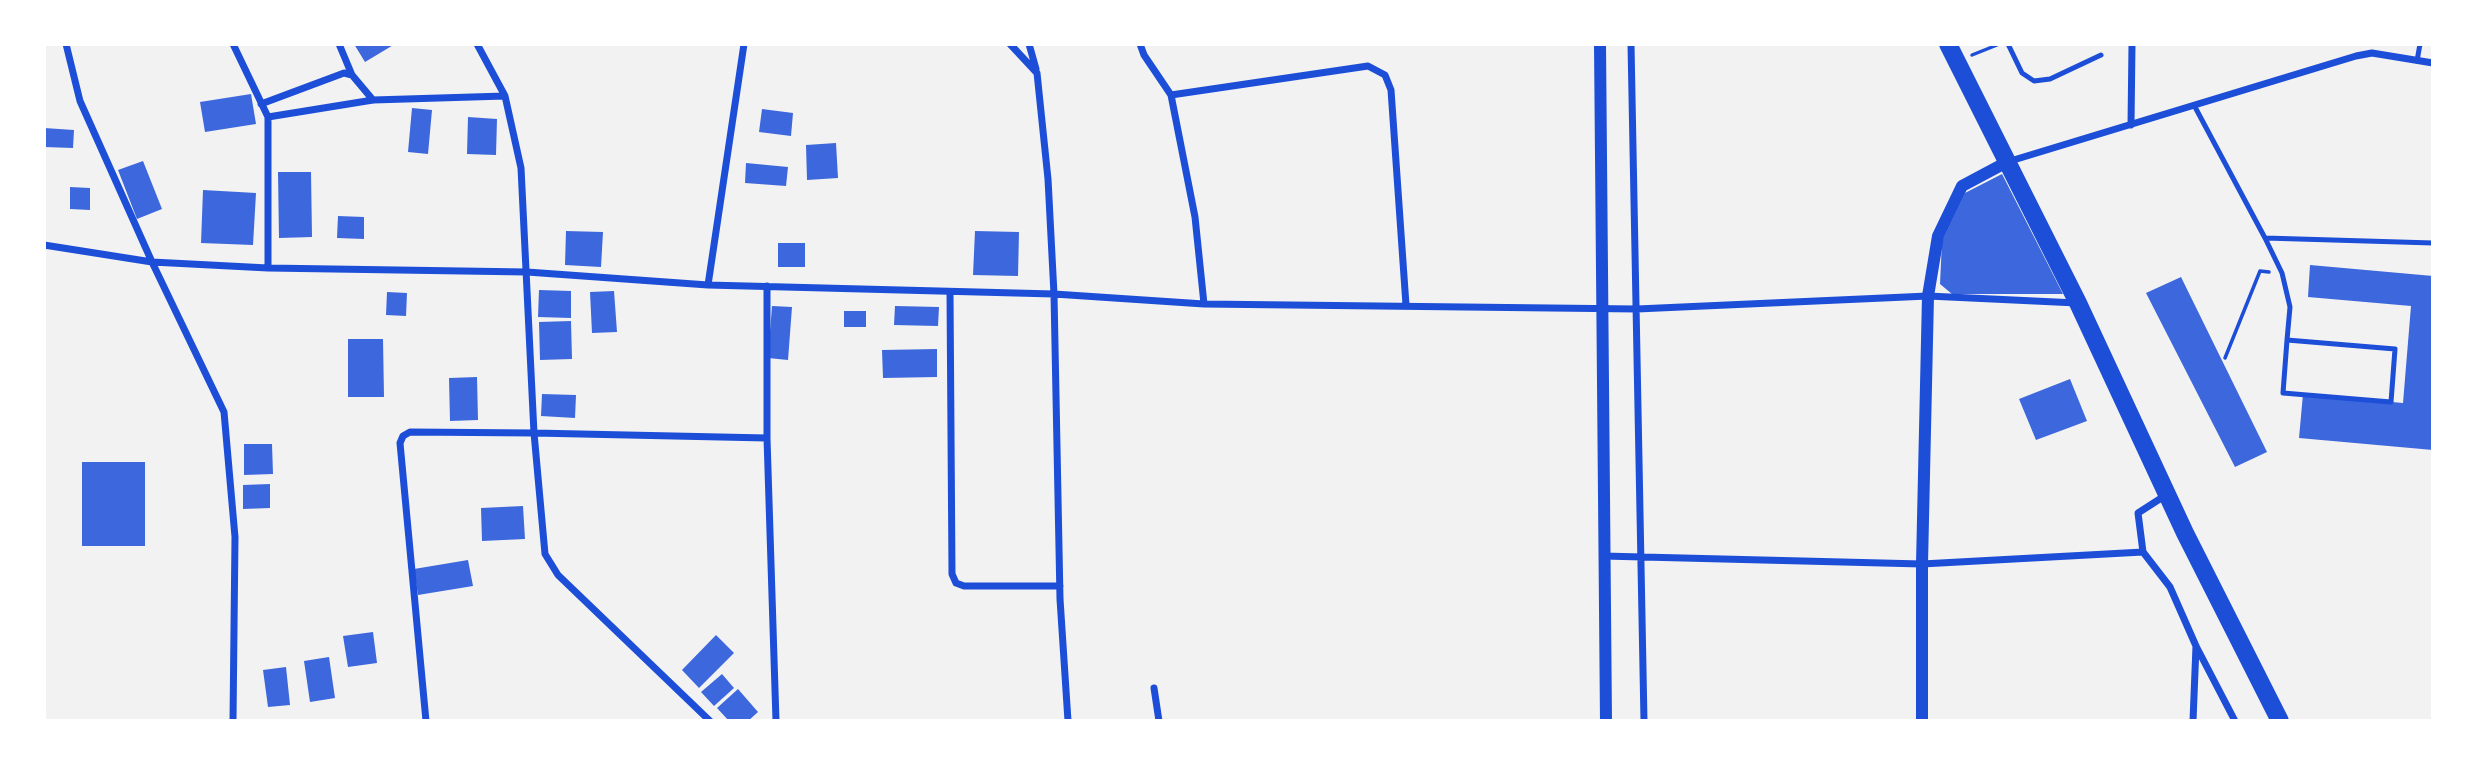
<!DOCTYPE html>
<style>
body{margin:0}
#map{position:relative;width:2477px;height:765px;overflow:hidden;background:#f2f2f2;font-family:"PT Sans",sans-serif}
canvas{display:block}
.frame{position:absolute;inset:0;border:46px solid #fff;pointer-events:none}
</style>
<div id="map">
<canvas width="2477" height="765"></canvas>
<div class="frame"></div>
</div>
<script>
const g = document.querySelector('canvas').getContext('2d');
g.lineJoin = 'round';
function paint(path, color) { g.fillStyle = color; g.fill(path, 'evenodd'); }
const shape = rows => new Path2D(rows.map(r => 'M' + r).join(''));
function stroke(path, color, width, dash) { g.strokeStyle = color; g.lineWidth = width; g.lineCap = dash ? 'butt' : 'round'; g.setLineDash(dash || []); g.stroke(path); }
paint(shape([
 [354,44,395,44,365,62],
 [251,94,256,124,205,132,200,102],
 [412,108,432,110,428,154,408,152],
 [762,109,793,113,791,136,759,132],
 [468,117,497,119,496,155,467,154],
 [44,128,74,130,73,148,44,147],
 [836,143,838,178,807,180,806,145],
 [143,161,162,209,137,219,118,170],
 [746,163,788,167,786,186,745,183],
 [278,172,311,172,312,237,279,238],
 [2002,174,2063,294,1952,294,1940,284,1942,241,1965,193],
 [70,187,90,188,90,210,70,209],
 [203,190,256,193,253,245,201,243],
 [338,216,364,217,364,239,337,238],
 [566,231,603,232,601,267,565,265],
 [975,231,1019,232,1018,276,973,275],
 [778,243,805,243,805,267,778,267],
 [2310,265,2433,276,2433,450,2299,438,2303,394,2403,403,2411,306,2308,297],
 [2181,277,2267,452,2235,467,2146,293],
 [539,290,571,291,571,318,538,317],
 [614,291,617,332,592,333,590,292],
 [387,292,407,293,406,316,386,315],
 [772,306,792,307,788,360,768,358],
 [895,306,939,307,938,326,894,325],
 [844,311,866,311,866,327,844,327],
 [571,321,572,359,540,360,539,322],
 [348,339,383,339,384,397,348,397],
 [937,349,937,377,883,378,882,350],
 [477,377,478,420,450,421,449,378],
 [2070,379,2087,421,2036,440,2019,399],
 [542,394,576,395,575,418,541,416],
 [244,444,272,444,273,474,244,475],
 [82,462,145,462,145,546,82,546],
 [270,484,270,508,243,509,243,485],
 [523,506,525,539,482,541,481,508],
 [468,560,473,586,418,595,414,569],
 [373,632,377,663,348,667,343,636],
 [716,635,734,653,699,688,682,670],
 [329,657,335,698,310,702,304,661],
 [286,667,290,705,268,707,263,670],
 [722,674,734,688,714,706,701,692],
 [738,689,758,712,748,721,729,721,717,708]
]), '#3d67dc');
stroke(shape([
 [1972,55,1997,45],
 [2225,358,2260,271,2269,272]
]), '#1d4ed8', 3.5);
stroke(shape([
 [2008,44,2022,73,2034,81,2050,79,2101,55],
 [2417,61,2420,44],
 [2195,107,2265,238,2433,243],
 [2265,238,2282,273,2290,307,2287,340,2283,393,2391,402,2395,349,2287,340]
]), '#1d4ed8', 5);
stroke(shape([
 [66,44,80,101,152,262,224,412,235,537,233,721],
 [233,44,268,117,268,268],
 [339,44,352,75],
 [477,44,505,96,521,168,534,433,545,554,558,575,710,721],
 [1010,44,1037,73,1048,179,1054,294,1060,599,1068,721],
 [1029,44,1036,69],
 [1140,44,1144,55,1171,95,1195,217,1204,304],
 [1631,44,1644,721],
 [1171,95,1368,66,1385,75,1391,90,1406,305],
 [261,104,344,73,352,75,373,100],
 [268,117,373,100,505,96],
 [2131,125,2132,44],
 [2007,162,2356,56,2372,53,2433,63],
 [44,245,152,262,268,268,527,272,708,285,1054,294,1204,304,1637,309,1928,296,2077,303],
 [708,285,744,44],
 [767,286,767,438,776,721],
 [950,292,952,574,956,583,964,586,1060,586],
 [2143,552,2170,587,2196,646,2235,721],
 [1603,556,1922,564,2143,552,2138,513,2166,495],
 [1154,688,1159,721],
 [426,721,400,443,403,436,410,432,534,433,767,438],
 [2193,721,2196,646]
]), '#1d4ed8', 7);
stroke(shape([
 [1600,44,1606,721],
 [1922,721,1922,564,1928,296,1938,236,1962,186,2007,162]
]), '#1d4ed8', 12);
stroke(shape([
 [1948,44,2078,303,2185,533,2280,721]
]), '#1d4ed8', 18);
</script>
